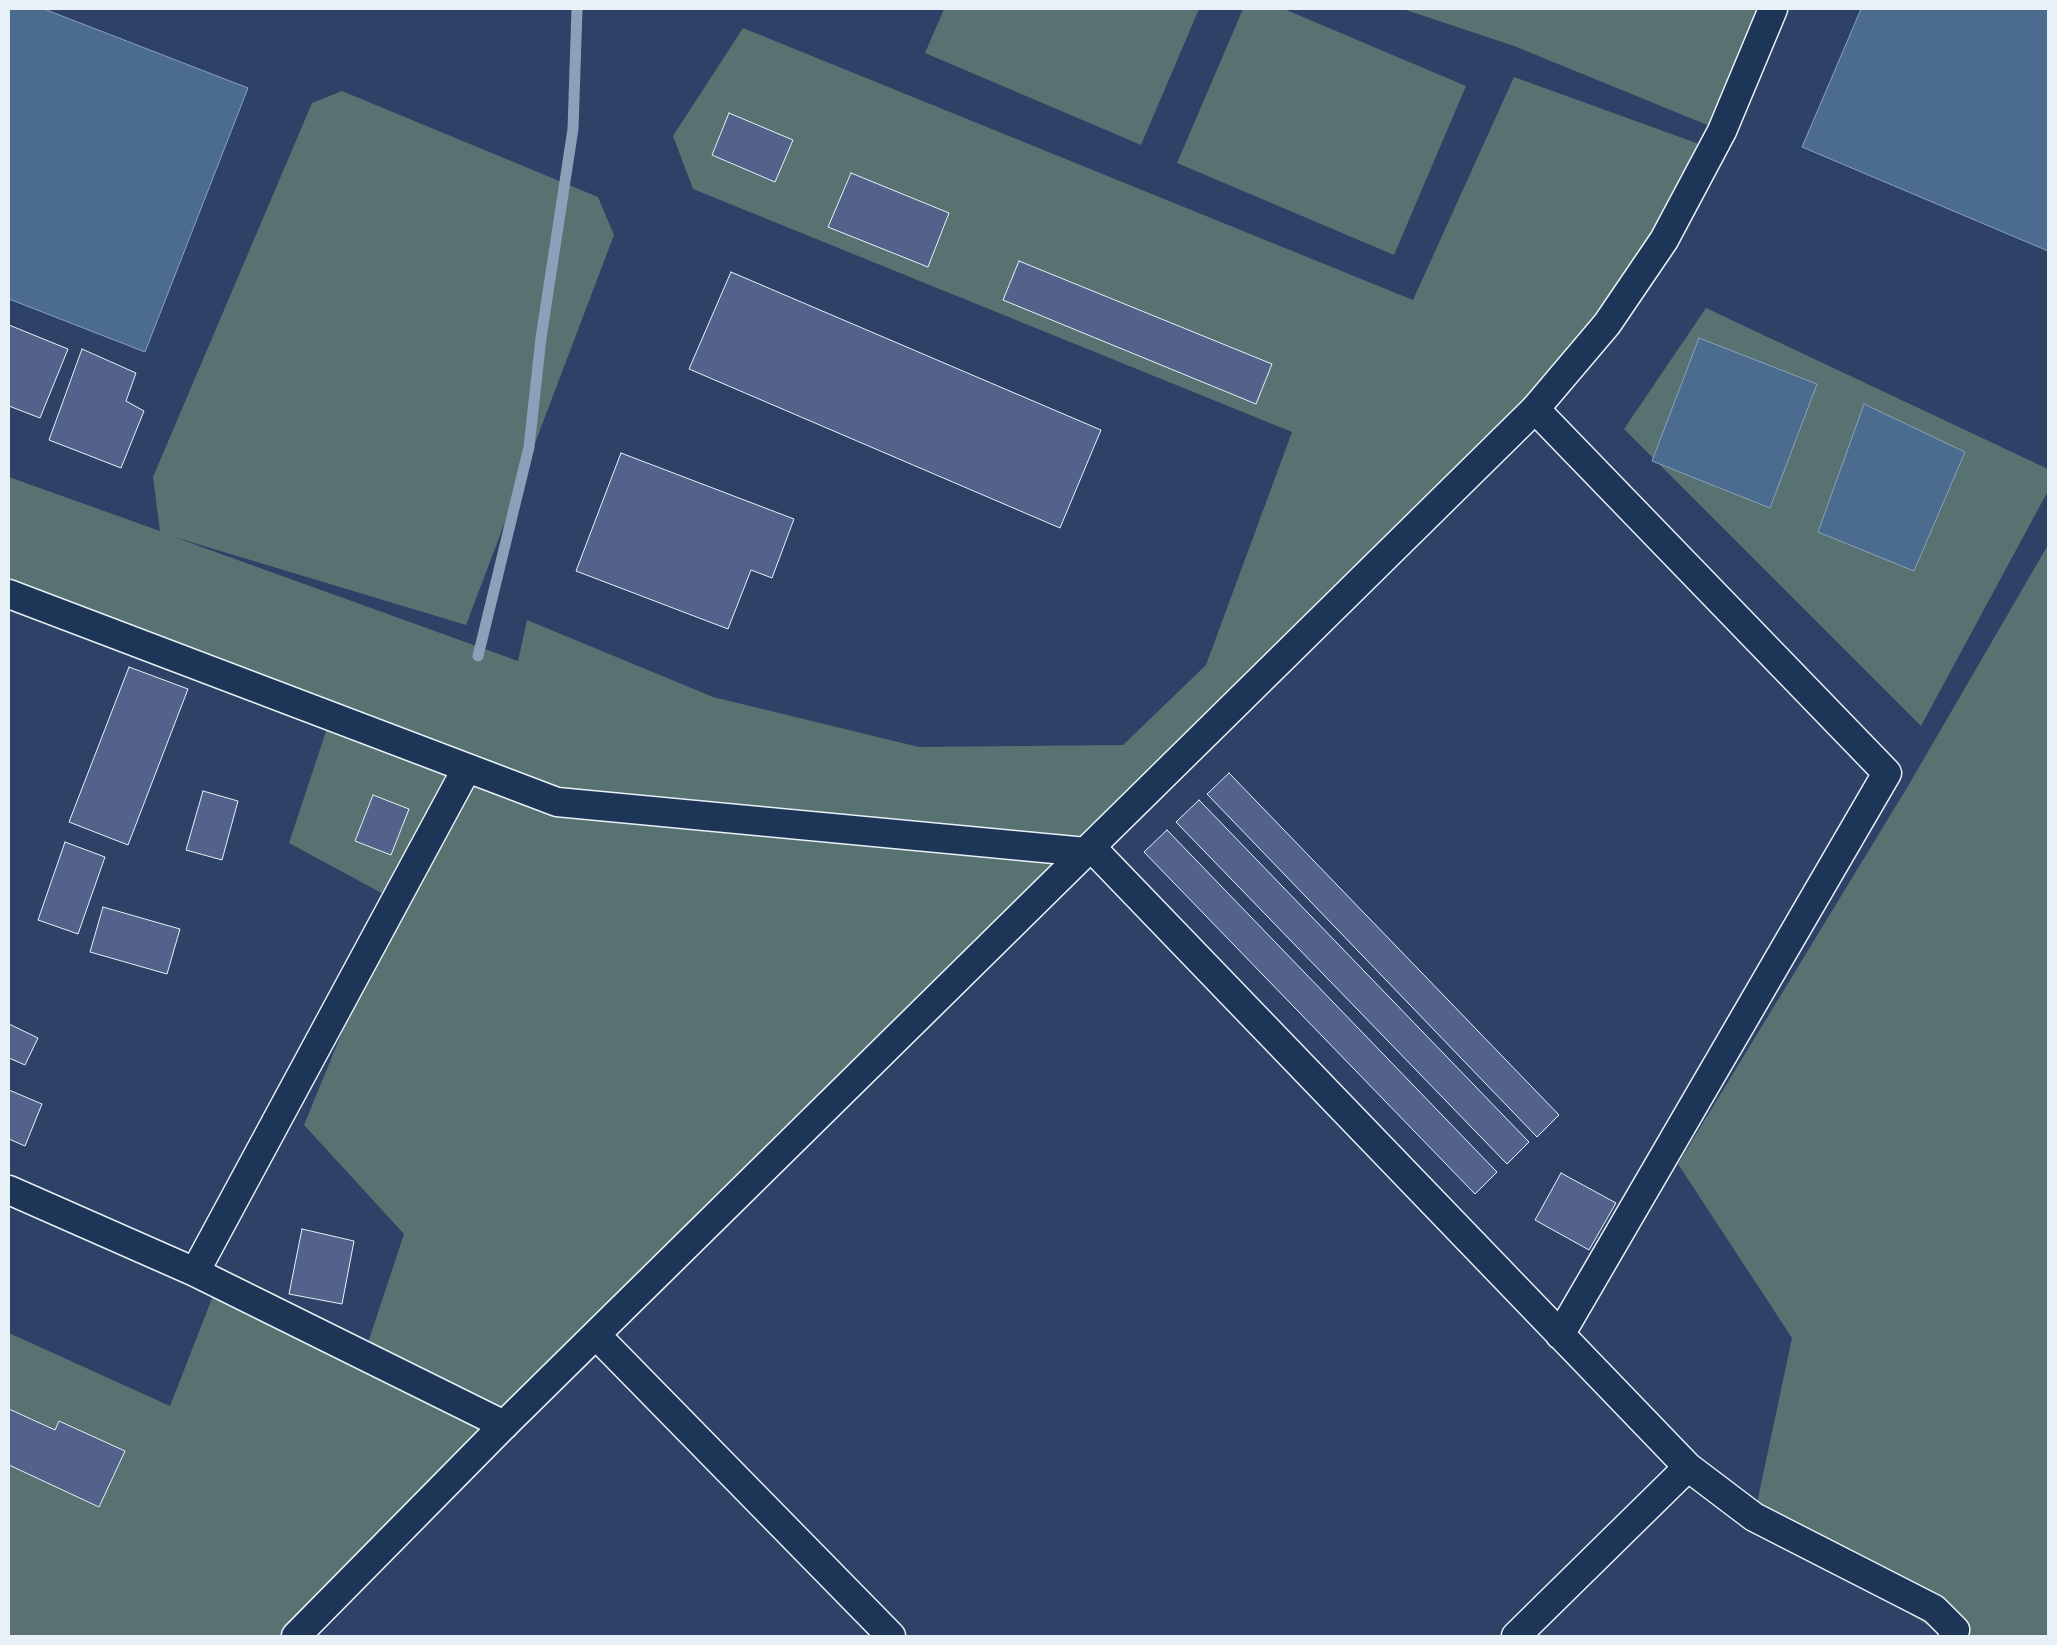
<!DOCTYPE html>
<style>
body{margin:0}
#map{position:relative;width:2057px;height:1645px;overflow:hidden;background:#2d4266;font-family:Dekko,sans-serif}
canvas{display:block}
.frame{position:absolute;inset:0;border:10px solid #e8f1f8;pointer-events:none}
</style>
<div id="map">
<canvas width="2057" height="1645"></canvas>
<div class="frame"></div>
</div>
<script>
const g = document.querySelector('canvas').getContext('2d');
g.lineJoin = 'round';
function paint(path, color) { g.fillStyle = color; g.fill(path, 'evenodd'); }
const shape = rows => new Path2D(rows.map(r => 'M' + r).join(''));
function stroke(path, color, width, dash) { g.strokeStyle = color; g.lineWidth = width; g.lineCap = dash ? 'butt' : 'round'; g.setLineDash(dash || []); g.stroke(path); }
paint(shape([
 [944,9,1199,9,1141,145,925,53],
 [1243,9,1284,9,1466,86,1394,255,1177,163],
 [1403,9,1773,9,1722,131,1514,46],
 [743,28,1413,300,1514,77,1713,149,1582,353,295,1636,9,1636,9,1333,170,1406,218,1283,364,1355,404,1234,304,1125,400,891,474,771,9,594,9,477,160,531,153,477,312,103,342,91,598,197,614,235,466,625,174,537,518,661,527,620,713,697,919,747,1123,745,1206,665,1292,432,693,189,673,136],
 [1706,308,2048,469,2048,491,1921,726,1624,429],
 [2048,545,2048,1636,1945,1636,1754,1517,1792,1338,1678,1164,1908,786],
 [328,725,463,775,387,896,289,843]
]), '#577270');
const water = shape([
 [9,9,44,9,248,88,145,352,9,299,9,9],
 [1861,9,2048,9,2048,251,1802,147,1861,9],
 [1699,338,1817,384,1770,508,1652,461,1699,338],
 [1864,404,1965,452,1914,571,1818,532,1864,404]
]);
paint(water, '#4c6c8f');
stroke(water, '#8aa1b9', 1);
stroke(shape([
 [478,656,529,447,541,338,573,129,577,9]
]), '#8aa1b9', 11);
const building = shape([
 [729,113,793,140,775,182,712,155,729,113],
 [851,173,949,213,928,267,828,227,851,173],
 [1019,261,1272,364,1256,404,1003,300,1019,261],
 [731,272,1101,430,1060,528,689,369,731,272],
 [9,325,68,349,40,418,9,406,9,325],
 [82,349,136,373,126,401,144,411,121,468,49,440,82,349],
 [621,453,794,519,772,578,751,570,728,629,576,571,621,453],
 [129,667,188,689,128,845,69,822,129,667],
 [1229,773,1559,1115,1537,1137,1207,794,1229,773],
 [203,791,238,801,222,860,186,850,203,791],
 [373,795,409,809,391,855,355,841,373,795],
 [1199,800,1529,1142,1507,1164,1176,822,1199,800],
 [1167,830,1497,1172,1475,1194,1144,852,1167,830],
 [65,842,105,857,78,934,38,920,65,842],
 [103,907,180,929,167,974,90,952,103,907],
 [9,1024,38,1038,25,1065,9,1058,9,1024],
 [9,1090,42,1104,25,1146,9,1139,9,1090],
 [1561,1173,1616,1203,1589,1250,1535,1220,1561,1173],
 [302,1229,354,1241,342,1304,289,1294,302,1229],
 [9,1409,55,1430,59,1421,125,1451,99,1507,9,1465,9,1409]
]);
paint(building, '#53628a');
stroke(building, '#e8f1f8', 1);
const street = shape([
 [1535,409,1887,773,1560,1335],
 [9,594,557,802,1086,852],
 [1091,847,1688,1467,1754,1517,1934,1609,1955,1630,1953,1636],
 [9,1190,195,1272,504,1425],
 [195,1272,467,768],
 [596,1335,891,1636],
 [1516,1636,1688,1467]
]);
const secondary = shape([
 [296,1636,504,1425,1535,409,1607,324,1664,240,1722,131,1773,9]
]);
stroke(street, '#e8f1f8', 31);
stroke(secondary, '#e8f1f8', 31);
stroke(street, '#1d3557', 28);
stroke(secondary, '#1d3557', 28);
</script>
